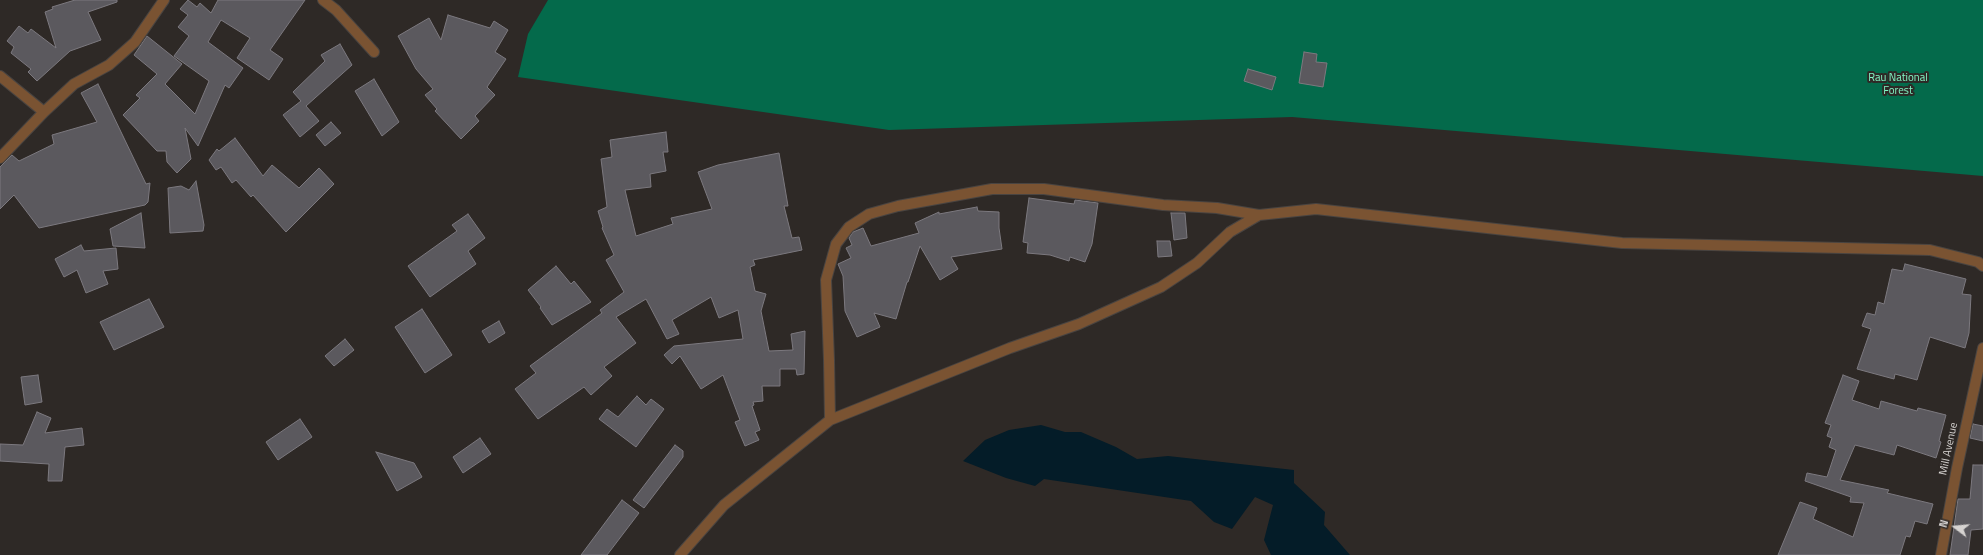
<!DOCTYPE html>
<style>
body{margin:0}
#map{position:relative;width:1983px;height:555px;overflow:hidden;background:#2e2926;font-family:"Titillium Web",sans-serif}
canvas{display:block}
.north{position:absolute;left:1935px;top:507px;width:40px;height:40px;-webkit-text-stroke:3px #2e2926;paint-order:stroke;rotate:286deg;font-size:11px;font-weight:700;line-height:16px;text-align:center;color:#d6d3d1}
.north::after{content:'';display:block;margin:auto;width:14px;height:18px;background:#d6d3d1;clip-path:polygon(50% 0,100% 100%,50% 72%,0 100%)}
</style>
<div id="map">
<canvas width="1983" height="555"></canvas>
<div class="north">N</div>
</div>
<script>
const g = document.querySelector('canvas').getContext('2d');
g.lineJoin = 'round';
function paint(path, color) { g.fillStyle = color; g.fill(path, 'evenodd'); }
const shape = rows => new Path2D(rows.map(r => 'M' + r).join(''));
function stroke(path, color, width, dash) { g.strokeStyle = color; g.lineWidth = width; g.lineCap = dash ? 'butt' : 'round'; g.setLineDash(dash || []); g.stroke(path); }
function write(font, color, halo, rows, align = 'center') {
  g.font = font + ' "Titillium Web",sans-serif'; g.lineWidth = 4; g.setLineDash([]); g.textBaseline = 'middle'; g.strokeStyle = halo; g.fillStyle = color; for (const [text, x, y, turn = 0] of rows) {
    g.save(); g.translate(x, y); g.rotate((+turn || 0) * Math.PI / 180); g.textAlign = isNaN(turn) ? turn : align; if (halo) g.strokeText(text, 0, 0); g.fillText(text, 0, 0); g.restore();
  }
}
paint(shape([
 [548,0,1983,0,1983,176,1292,117,889,130,518,77,528,34]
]), '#046a4b');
paint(shape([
 [1041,425,1065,432,1081,432,1116,447,1137,459,1168,456,1294,470,1294,483,1325,512,1324,525,1350,555,1271,555,1264,540,1273,505,1255,497,1232,529,1214,522,1191,501,1044,479,1035,486,1006,478,963,461,985,440,1009,430]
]), '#041c28');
const building = shape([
 [75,0,117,0,117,2,88,12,101,40,70,51,37,81,28,72,31,69,11,53,14,47,7,41,19,26,28,33,31,29,56,48,45,12,53,9,52,7,75,0],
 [188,0,197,7,200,3,211,13,218,0,305,0,270,50,283,59,269,80,237,58,250,38,221,20,208,42,243,68,229,88,225,85,198,146,185,128,191,159,177,173,167,162,166,151,157,151,123,115,140,98,136,95,157,74,134,55,147,36,182,64,165,84,195,114,209,81,174,56,189,36,178,27,188,15,180,9,188,0],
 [448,15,490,28,494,21,508,30,495,52,506,59,487,87,495,95,475,116,479,121,461,139,435,111,437,109,425,95,433,89,416,69,398,36,429,18,441,40,448,15],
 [340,44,352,65,306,106,319,121,300,137,283,115,301,101,293,92,325,61,321,55,340,44],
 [1304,52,1317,54,1316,62,1327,63,1323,87,1299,83,1304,52],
 [1248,69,1276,77,1272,90,1244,81,1248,69],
 [374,79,399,122,382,136,355,91,374,79],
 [98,84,146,184,150,183,148,202,145,205,39,228,14,195,0,209,0,167,12,155,19,161,54,144,52,135,97,122,81,93,98,84],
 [331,122,341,133,325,146,316,135,331,122],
 [666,132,668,152,663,152,666,171,650,174,651,187,625,190,636,236,673,224,671,218,712,209,698,172,718,165,779,153,788,206,784,206,792,238,799,237,802,250,753,260,755,265,750,267,755,291,766,294,761,311,769,351,793,350,791,334,805,331,804,374,797,375,796,369,780,369,780,386,762,386,763,401,753,402,754,405,752,406,760,430,755,432,759,440,745,446,735,422,740,420,723,375,701,389,680,356,672,364,664,355,674,346,743,339,738,310,719,318,711,297,672,320,679,334,667,339,646,299,616,317,636,343,604,367,612,376,591,395,584,387,538,419,515,389,536,373,530,366,602,313,600,310,624,292,606,260,614,255,602,228,603,227,598,211,607,207,601,159,612,157,610,140,666,132],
 [235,138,263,176,272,165,299,188,319,168,334,184,286,232,253,195,251,197,236,180,232,183,221,167,216,170,209,160,217,149,219,151,235,138],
 [196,181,204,225,203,231,170,233,168,188,181,186,189,190,196,181],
 [1029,198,1074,204,1075,200,1098,203,1092,244,1085,262,1070,257,1069,261,1050,255,1027,253,1028,243,1023,242,1029,198],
 [977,207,978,211,999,212,999,228,1002,249,951,257,958,269,940,280,920,246,908,282,907,282,896,319,874,313,880,327,857,337,845,311,843,276,838,264,851,258,846,248,852,245,849,238,853,232,863,228,871,246,919,233,915,223,939,212,939,214,977,207],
 [141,213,145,248,113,246,110,229,141,213],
 [1171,213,1185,213,1187,238,1174,240,1171,213],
 [468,214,485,238,468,251,476,264,430,297,408,266,457,231,452,225,468,214],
 [1157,241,1170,241,1172,256,1158,257,1157,241],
 [81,245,84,251,116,248,118,269,103,271,108,284,86,293,77,270,64,277,55,259,81,245],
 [1905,264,1966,279,1962,294,1971,295,1969,333,1965,348,1930,337,1917,380,1895,374,1894,379,1857,369,1871,329,1862,326,1867,313,1875,315,1878,302,1884,304,1892,269,1903,271,1905,264],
 [556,266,571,284,574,281,591,302,552,325,540,308,541,307,528,290,556,266],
 [149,299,164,327,114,350,100,322,149,299],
 [422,309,452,355,425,373,395,327,422,309],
 [499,321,505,333,489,343,482,331,499,321],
 [345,339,354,350,334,366,325,356,345,339],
 [38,375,42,402,25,405,21,377,38,375],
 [1843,375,1859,381,1852,400,1879,409,1881,401,1917,411,1918,408,1946,415,1939,441,1941,442,1936,458,1897,445,1894,455,1855,445,1840,480,1889,490,1887,493,1933,504,1927,524,1915,521,1910,537,1906,536,1900,555,1778,555,1800,502,1817,508,1813,519,1853,537,1864,503,1850,502,1851,497,1805,481,1807,473,1827,477,1836,450,1829,447,1832,438,1827,436,1831,425,1825,423,1843,375],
 [637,396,646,405,651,399,664,409,636,447,599,419,607,409,618,417,637,396],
 [37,412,51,418,45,433,82,428,84,445,65,447,62,481,48,481,49,464,0,461,0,444,23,445,37,412],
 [300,419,312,437,278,460,266,442,300,419],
 [1973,424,1983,426,1983,441,1970,438,1973,424],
 [480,438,491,454,463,473,453,457,480,438],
 [675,445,683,451,683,457,644,508,633,500,675,445],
 [376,452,414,463,422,477,397,491,376,452],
 [1973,465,1983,465,1983,529,1971,530,1968,555,1950,555,1958,499,1970,499,1973,465],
 [622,500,639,513,607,555,581,555,622,500]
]);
paint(building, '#5b595e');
stroke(building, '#7c797f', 1);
const minor = shape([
 [323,0,336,10,374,52],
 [0,76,44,112],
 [0,158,44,112,74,84,109,65,135,42,164,0],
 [830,420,829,360,826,280,836,244,849,227,869,214,898,206,992,189,1044,189,1163,205,1217,208,1259,215],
 [680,555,724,505,830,420,1010,348,1079,324,1161,287,1197,263,1230,232,1259,215,1316,209,1622,243,1930,250,1978,262,1983,266],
 [1941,555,1957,468,1983,348]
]);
stroke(minor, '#494441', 12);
stroke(minor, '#7a5332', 10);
write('11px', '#83f7c6', '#2e2926', [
 ["Rau National",1898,78],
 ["Forest",1898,91]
]);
write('11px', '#d6d3d1', '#2e2926', [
 ["Mill Avenue",1949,449,-78]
]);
</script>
